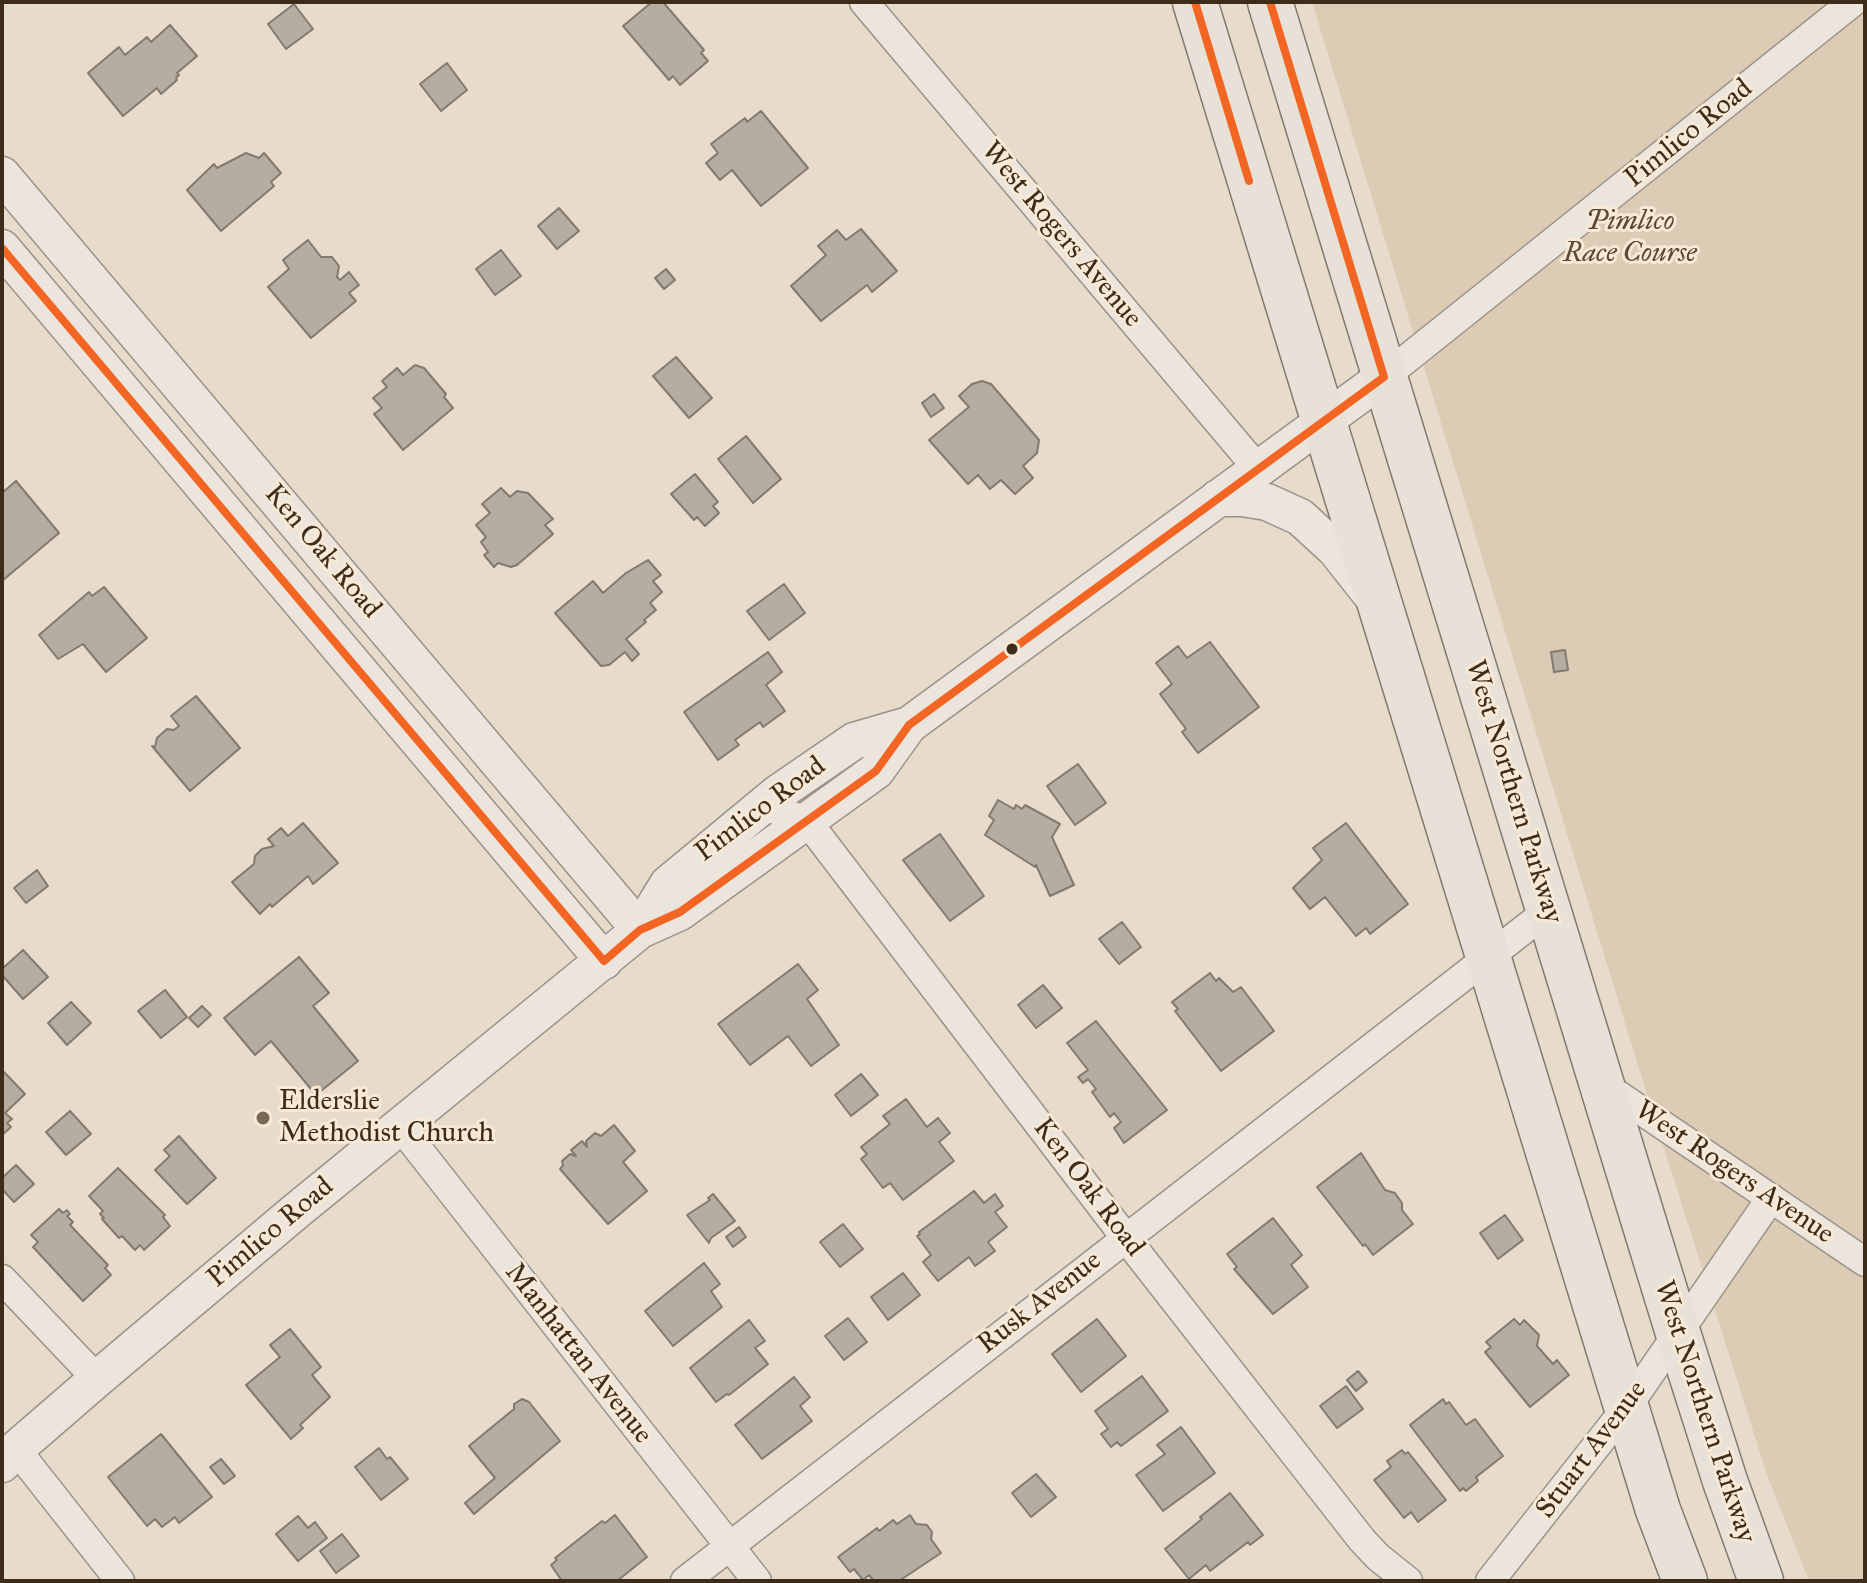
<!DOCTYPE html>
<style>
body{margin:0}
#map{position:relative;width:1867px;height:1583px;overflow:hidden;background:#e7dbcb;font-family:"IM FELL Great Primer",serif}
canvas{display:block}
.frame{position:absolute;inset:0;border:4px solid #3c2c19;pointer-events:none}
</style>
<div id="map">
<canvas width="1867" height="1583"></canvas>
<div class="frame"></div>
</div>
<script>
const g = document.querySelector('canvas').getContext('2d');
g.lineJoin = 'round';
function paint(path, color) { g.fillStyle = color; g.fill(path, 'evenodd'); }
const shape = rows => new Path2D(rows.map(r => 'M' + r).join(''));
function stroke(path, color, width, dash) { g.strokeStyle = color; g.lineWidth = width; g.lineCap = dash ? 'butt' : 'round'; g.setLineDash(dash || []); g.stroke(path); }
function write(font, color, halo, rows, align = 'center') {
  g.font = font + ' "IM FELL Great Primer",serif'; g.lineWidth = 6; g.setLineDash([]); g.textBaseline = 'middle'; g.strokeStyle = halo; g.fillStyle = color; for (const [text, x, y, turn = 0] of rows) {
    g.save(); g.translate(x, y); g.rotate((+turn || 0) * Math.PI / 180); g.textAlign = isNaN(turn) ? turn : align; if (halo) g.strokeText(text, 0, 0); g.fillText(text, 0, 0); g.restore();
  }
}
paint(shape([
 [1312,2,1865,2,1865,1581,1809,1581,1767,1475,1637,1062]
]), '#ddccb5');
const building = shape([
 [652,2,663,2,704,50,701,53,708,61,680,85,673,76,669,80,623,26,652,2],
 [294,4,313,29,286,49,268,24,294,4],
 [170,25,197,56,177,73,179,75,176,78,177,80,161,94,157,88,123,116,88,73,119,47,125,55,147,37,151,42,170,25],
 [447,63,467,90,441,111,420,84,447,63],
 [761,111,808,168,761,206,732,170,720,180,706,163,718,153,711,144,745,118,747,122,761,111],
 [246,153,259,158,264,153,281,173,271,182,274,186,221,231,187,190,214,164,217,168,246,153],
 [559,208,579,231,557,249,538,226,559,208],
 [861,229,897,271,872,292,867,285,821,321,791,286,826,255,818,246,837,230,846,240,861,229],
 [308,240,321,257,332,257,339,266,337,277,340,280,349,272,359,285,349,293,356,301,311,338,268,287,289,269,283,260,308,240],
 [501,250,521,276,495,295,476,269,501,250],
 [666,269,675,280,664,289,655,278,666,269],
 [676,357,712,398,689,418,653,376,676,357],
 [415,365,424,368,446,394,444,397,453,408,403,450,374,414,382,408,373,398,387,387,382,381,397,368,403,375,415,365],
 [982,381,991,384,1039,440,1037,453,1023,466,1033,478,1015,494,1001,480,990,489,978,475,968,484,929,440,969,407,959,396,972,384,982,381],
 [934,394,944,408,931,417,922,403,934,394],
 [746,436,781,479,753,503,718,459,746,436],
 [695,474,718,502,713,506,719,513,705,526,697,517,694,520,671,494,695,474],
 [16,481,59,533,2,581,2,493,16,481],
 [501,488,510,497,517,491,528,493,553,519,545,525,553,534,517,565,511,567,498,563,494,567,484,555,488,552,481,542,486,537,476,525,490,513,482,504,501,488],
 [648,560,661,575,653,581,662,592,650,603,656,610,644,620,646,622,626,639,639,654,632,661,625,652,609,665,601,666,555,613,593,581,603,593,626,573,648,560],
 [784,584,805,613,769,640,747,611,784,584],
 [104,587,147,638,106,672,83,644,58,659,39,635,89,592,92,596,104,587],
 [1210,642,1259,707,1198,753,1182,732,1186,729,1160,694,1172,684,1156,663,1178,646,1187,658,1210,642],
 [1565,650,1568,670,1554,672,1551,652,1565,650],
 [768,652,782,672,766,685,785,711,763,727,760,722,735,740,739,745,718,760,684,712,768,652],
 [196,696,240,748,190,791,152,746,155,747,157,738,167,729,174,730,179,726,171,716,196,696],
 [1078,764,1106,803,1075,825,1047,786,1078,764],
 [998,800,1014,809,1016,805,1022,809,1025,805,1060,824,1052,837,1074,885,1050,896,1036,865,1035,867,985,835,994,820,989,816,998,800],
 [303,823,338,863,313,884,308,876,272,907,270,904,260,914,232,882,254,864,255,856,262,849,274,846,268,839,281,828,288,836,303,823],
 [1346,823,1408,904,1370,934,1366,928,1356,936,1325,897,1310,909,1293,888,1322,860,1313,848,1346,823],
 [940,834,984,896,950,921,903,860,940,834],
 [37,870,48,886,26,903,14,888,37,870],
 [1122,922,1141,947,1119,964,1099,939,1122,922],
 [23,950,48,977,23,999,2,975,2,969,23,950],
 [299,957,329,993,313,1006,358,1061,316,1095,271,1041,255,1055,224,1018,299,957],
 [798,964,818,990,807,999,839,1045,811,1066,788,1036,750,1065,718,1024,798,964],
 [1210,973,1216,981,1219,978,1233,992,1241,987,1274,1031,1221,1071,1175,1011,1178,1009,1172,1002,1210,973],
 [1043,985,1062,1008,1036,1028,1018,1005,1043,985],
 [165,990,187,1017,161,1038,138,1011,165,990],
 [71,1002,91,1023,67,1045,48,1023,71,1002],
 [202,1006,211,1015,198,1027,189,1018,202,1006],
 [1096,1021,1167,1110,1124,1143,1114,1128,1121,1122,1114,1113,1110,1117,1092,1092,1096,1089,1088,1079,1083,1083,1078,1077,1088,1070,1067,1043,1096,1021],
 [3,1071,25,1094,5,1113,12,1119,7,1123,11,1127,2,1135,3,1071],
 [861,1074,878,1095,851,1116,835,1095,861,1074],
 [906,1099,927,1127,938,1118,950,1133,939,1142,954,1161,903,1200,890,1183,883,1188,861,1159,867,1154,861,1147,890,1124,883,1116,906,1099],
 [70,1111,91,1134,66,1155,46,1132,70,1111],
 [614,1125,635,1151,623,1162,647,1191,608,1224,560,1169,563,1165,562,1161,570,1154,576,1156,571,1150,582,1141,587,1147,586,1141,595,1133,601,1136,614,1125],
 [179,1136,216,1178,187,1204,155,1170,170,1156,164,1150,179,1136],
 [1361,1153,1385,1190,1395,1193,1402,1203,1402,1210,1413,1224,1373,1255,1365,1244,1363,1246,1317,1187,1361,1153],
 [16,1165,34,1184,14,1202,2,1189,2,1178,16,1165],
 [118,1168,165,1215,163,1217,170,1226,144,1250,140,1245,135,1250,122,1236,119,1238,102,1219,104,1218,100,1214,103,1211,89,1196,118,1168],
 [974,1191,984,1203,995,1194,1003,1206,995,1212,1007,1227,988,1242,995,1251,975,1266,969,1257,938,1281,923,1262,931,1255,917,1236,920,1234,919,1232,974,1191],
 [713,1194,735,1221,711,1238,709,1243,687,1215,710,1200,708,1198,713,1194],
 [59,1209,63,1213,67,1210,70,1214,67,1216,73,1222,70,1225,108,1265,105,1268,111,1275,83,1301,33,1247,38,1242,31,1235,59,1209],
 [1505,1215,1523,1240,1498,1259,1480,1233,1505,1215],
 [1273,1218,1302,1255,1291,1265,1308,1287,1273,1314,1234,1269,1237,1267,1227,1254,1273,1218],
 [843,1224,863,1249,840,1267,820,1242,843,1224],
 [739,1227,746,1237,733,1247,726,1237,739,1227],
 [704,1263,720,1284,711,1291,722,1307,673,1346,645,1311,704,1263],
 [903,1273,920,1295,888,1320,871,1297,903,1273],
 [848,1318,867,1342,844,1360,825,1336,848,1318],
 [1097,1319,1126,1356,1081,1392,1052,1354,1097,1319],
 [1514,1319,1520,1325,1524,1320,1539,1335,1537,1346,1553,1364,1557,1360,1569,1375,1530,1407,1485,1352,1491,1347,1486,1342,1514,1319],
 [749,1320,765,1341,755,1348,768,1364,729,1395,727,1394,716,1402,690,1368,749,1320],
 [290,1329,321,1367,312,1375,330,1397,300,1425,303,1428,291,1439,246,1385,280,1357,270,1345,290,1329],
 [1358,1371,1367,1382,1356,1391,1347,1380,1358,1371],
 [1142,1376,1168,1411,1121,1446,1117,1442,1111,1447,1101,1434,1108,1429,1095,1411,1142,1376],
 [794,1377,810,1397,800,1406,812,1421,762,1459,735,1425,794,1377],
 [1346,1386,1363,1409,1337,1428,1320,1406,1346,1386],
 [522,1399,529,1402,560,1441,474,1514,465,1503,495,1478,469,1446,514,1409,514,1404,522,1399],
 [1443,1399,1446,1404,1449,1402,1466,1425,1475,1419,1503,1456,1476,1477,1478,1481,1466,1491,1463,1488,1460,1491,1410,1425,1443,1399],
 [1181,1427,1215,1473,1163,1511,1136,1475,1165,1454,1157,1445,1181,1427],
 [161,1434,212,1497,179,1523,175,1517,162,1527,155,1519,147,1526,108,1477,161,1434],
 [379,1448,387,1459,390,1457,408,1479,381,1500,355,1467,379,1448],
 [1402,1450,1405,1454,1408,1452,1446,1500,1418,1522,1411,1512,1404,1518,1374,1480,1391,1467,1387,1461,1402,1450],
 [221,1459,235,1476,224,1484,210,1467,221,1459],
 [1036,1474,1056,1497,1031,1517,1012,1493,1036,1474],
 [1230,1493,1263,1535,1250,1545,1248,1542,1210,1571,1206,1565,1189,1579,1165,1549,1202,1519,1200,1517,1230,1493],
 [615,1515,647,1557,617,1581,562,1581,551,1565,557,1560,555,1558,602,1521,605,1523,615,1515],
 [910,1515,916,1524,927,1525,932,1532,931,1539,941,1553,899,1581,874,1581,869,1575,863,1580,854,1569,850,1572,838,1557,877,1528,879,1531,893,1520,897,1524,910,1515],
 [298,1516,308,1528,315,1522,327,1538,298,1561,276,1534,298,1516],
 [342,1534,359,1556,336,1573,320,1551,342,1534]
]);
paint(building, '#b6aca0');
stroke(building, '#837a6f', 2);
const minor = shape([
 [864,2,1258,469],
 [1384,377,1853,2],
 [764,806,807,821,1125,1237,1362,1540,1378,1557,1408,1581],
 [1602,1084,1865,1262],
 [400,1126,757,1581],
 [2,1279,97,1379],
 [16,1449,120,1581],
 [685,1581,1549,910],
 [1490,1581,1627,1407,1771,1198]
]);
const tertiary = shape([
 [2,175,640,930],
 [2,248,604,961],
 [1218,498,1242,498,1267,502,1300,517,1335,549,1373,597],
 [640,930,668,884,778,793,854,741,909,725],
 [2,1464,16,1449,97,1379,295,1212,640,930,680,912,876,771,909,725,1384,377]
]);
const primary = shape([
 [1195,2,1658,1510,1685,1581],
 [1270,2,1678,1333,1725,1481,1761,1581]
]);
stroke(minor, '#9b9287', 31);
stroke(tertiary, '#9b9287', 39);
stroke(primary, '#837a6f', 47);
stroke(minor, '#ebe5dd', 28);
stroke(tertiary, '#ebe5dd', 36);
stroke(primary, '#e8e1d7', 44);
stroke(shape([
 [1195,2,1249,181],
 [2,248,604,961,640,930,680,912,876,771,909,725,1384,377,1270,2]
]), '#f26522', 8);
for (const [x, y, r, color] of [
 [1012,649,7,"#3c2c19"],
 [263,1118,8,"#786957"]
]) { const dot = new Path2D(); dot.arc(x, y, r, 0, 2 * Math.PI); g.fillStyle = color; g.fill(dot); stroke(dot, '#f7e9d5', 3); }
write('28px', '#3c2c19', '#f7e9d5', [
 ["Pimlico Road",1689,134,-39],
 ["West Rogers Avenue",1061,235,50],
 ["Ken Oak Road",322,552,50],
 ["West Northern Parkway",1513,792,73],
 ["Pimlico Road",761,810,-37],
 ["West Rogers Avenue",1734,1173,34],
 ["Ken Oak Road",1088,1188,53],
 ["Pimlico Road",271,1233,-40],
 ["Rusk Avenue",1040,1303,-38],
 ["Manhattan Avenue",578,1354,52],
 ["West Northern Parkway",1704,1412,72],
 ["Stuart Avenue",1592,1450,-53]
]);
write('italic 28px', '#5a4935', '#f7e9d5', [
 ["Pimlico",1630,222],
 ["Race Course",1630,254]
]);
write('28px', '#3c2c19', '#f7e9d5', [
 ["Elderslie",279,1102],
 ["Methodist Church",279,1134]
], 'left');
</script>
